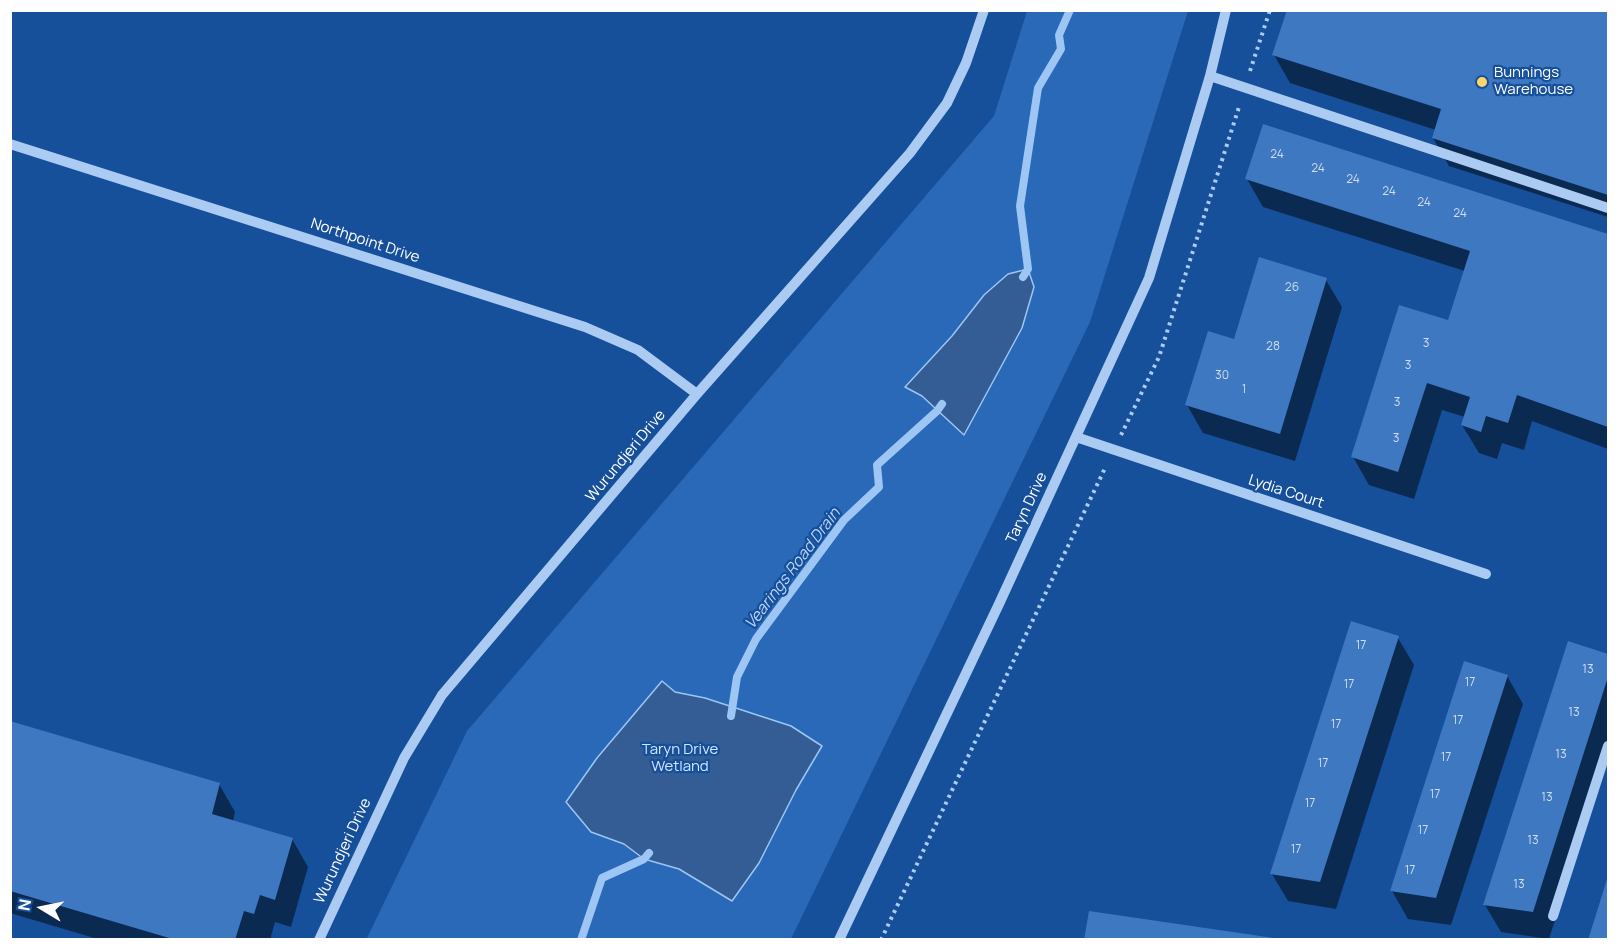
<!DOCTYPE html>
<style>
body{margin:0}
#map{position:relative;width:1619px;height:950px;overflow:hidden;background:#164f9a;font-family:Manrope,sans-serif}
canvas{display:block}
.frame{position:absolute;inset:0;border:12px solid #fff;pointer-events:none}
.north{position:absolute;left:12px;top:878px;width:60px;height:60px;-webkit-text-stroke:4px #164f9a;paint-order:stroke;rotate:280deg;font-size:16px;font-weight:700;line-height:24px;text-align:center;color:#fff}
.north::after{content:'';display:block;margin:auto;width:21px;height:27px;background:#fff;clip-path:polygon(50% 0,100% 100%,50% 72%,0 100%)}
</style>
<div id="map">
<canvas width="1619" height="950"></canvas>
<div class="frame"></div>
<div class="north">N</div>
</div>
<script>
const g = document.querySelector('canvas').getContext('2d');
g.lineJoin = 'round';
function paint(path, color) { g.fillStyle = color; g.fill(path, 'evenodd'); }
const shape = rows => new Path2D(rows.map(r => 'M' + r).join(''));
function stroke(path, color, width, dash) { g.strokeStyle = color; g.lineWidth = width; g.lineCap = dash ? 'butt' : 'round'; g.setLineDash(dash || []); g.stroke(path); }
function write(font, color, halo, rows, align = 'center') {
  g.font = font + ' Manrope,sans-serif'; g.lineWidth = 4.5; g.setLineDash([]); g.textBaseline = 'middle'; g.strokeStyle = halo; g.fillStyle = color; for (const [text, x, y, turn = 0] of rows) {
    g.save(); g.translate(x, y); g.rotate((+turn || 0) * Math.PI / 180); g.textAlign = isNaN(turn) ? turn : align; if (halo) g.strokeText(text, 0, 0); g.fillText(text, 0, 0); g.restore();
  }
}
paint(shape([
 [1027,11,1188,11,1090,322,791,939,366,940,467,731,994,116]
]), '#2969b7');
const water = shape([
 [1028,269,1034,287,1022,328,964,435,922,396,905,387,952,336,984,295,1008,274,1028,269],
 [662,681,675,692,705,698,791,726,822,746,796,790,759,863,732,901,679,869,644,859,624,844,591,832,566,802,597,758,662,681]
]);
paint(water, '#335d94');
stroke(water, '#9dc6f5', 1.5);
paint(shape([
 [1288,10,1608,10,1608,217,1449,166,1433,138,1436,130,1290,83,1274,55],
 [1264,126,1608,235,1608,449,1532,421,1524,450,1502,443,1497,459,1479,453,1462,425,1465,417,1442,410,1414,499,1369,485,1353,457,1449,322,1465,271,1263,207,1247,179],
 [1326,280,1342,307,1295,461,1203,433,1187,405],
 [1398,638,1414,665,1336,909,1288,901,1272,874],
 [1569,643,1608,655,1608,753,1549,939,1501,932,1485,905],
 [1507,676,1523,704,1451,925,1408,919,1392,891],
 [10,722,219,784,235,812,233,821,292,839,308,867,291,927,275,922,270,940,101,940,10,913],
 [1608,880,1608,940,1589,940]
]), '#0007');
stroke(shape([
 [1023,277,1028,269,1020,206,1038,88,1061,49,1059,35,1070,10],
 [731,716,737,677,756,639,844,520,879,487,877,465,937,411,942,404],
 [581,940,602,878,644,859,649,853]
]), '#9dc6f5', 8);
paint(shape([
 [1287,10,1608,10,1608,195,1432,138,1441,109,1272,55],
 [1263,124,1608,234,1608,427,1517,395,1508,423,1486,416,1481,432,1461,425,1470,397,1427,383,1398,472,1351,457,1399,305,1448,320,1470,251,1245,179],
 [1259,257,1327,278,1280,434,1185,405,1208,331,1234,339],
 [1351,621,1399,636,1320,882,1270,874],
 [1568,641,1608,654,1608,677,1533,912,1483,905],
 [1464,661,1508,675,1436,898,1390,891],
 [10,721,220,783,212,814,293,838,275,900,260,895,254,914,244,911,235,940,176,940,10,891],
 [1608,876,1608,940,1588,940],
 [1089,911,1274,938,1274,940,1084,940]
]), '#3e78c1');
stroke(shape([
 [1250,71,1270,10],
 [1121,435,1159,357,1240,104],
 [881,940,1106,466]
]), '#abcbf2', 4, [3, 4.5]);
stroke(shape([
 [1210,76,1608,208],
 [10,144,585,327,638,350,697,394],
 [1076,437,1486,574],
 [1553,916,1608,746],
 [319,940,404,758,442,695,697,394,910,153,947,103,966,63,984,10],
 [839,940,999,604,1149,278,1210,76,1226,10]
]), '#abcbf2', 10);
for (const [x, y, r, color] of [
 [1482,82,6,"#ffd56c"]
]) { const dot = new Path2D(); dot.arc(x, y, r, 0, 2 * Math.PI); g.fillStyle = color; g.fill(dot); stroke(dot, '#164f9a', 2); }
write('12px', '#cfddf0', null, [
 ["24",1277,155],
 ["24",1318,169],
 ["24",1353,180],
 ["24",1389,192],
 ["24",1424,203],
 ["24",1460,214],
 ["26",1292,288],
 ["3",1426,344],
 ["28",1273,347],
 ["3",1408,366],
 ["30",1222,376],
 ["1",1244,390],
 ["3",1397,403],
 ["3",1396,439],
 ["17",1361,646],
 ["13",1588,670],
 ["17",1470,683],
 ["17",1349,685],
 ["13",1574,713],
 ["17",1458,721],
 ["17",1336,725],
 ["13",1561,755],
 ["17",1446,758],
 ["17",1323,764],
 ["17",1435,795],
 ["13",1547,798],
 ["17",1310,804],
 ["17",1423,831],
 ["13",1533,841],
 ["17",1296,850],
 ["17",1410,871],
 ["13",1519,885]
]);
write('15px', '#fff', '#164f9a', [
 ["Bunnings",1494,73],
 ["Warehouse",1494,90]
], 'left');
write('15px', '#fff', '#164f9a', [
 ["Northpoint Drive",365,241,18],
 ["Wurundjeri Drive",626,456,-50],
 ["Lydia Court",1286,492,18],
 ["Taryn Drive",1027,508,-65],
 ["Wurundjeri Drive",343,851,-65]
]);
write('15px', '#d2e5fc', '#164f9a', [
 ["Taryn Drive",680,750],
 ["Wetland",680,767]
]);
write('italic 16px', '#b7d5f9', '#164f9a', [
 ["Vearings Road Drain",793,569,-53]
]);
</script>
